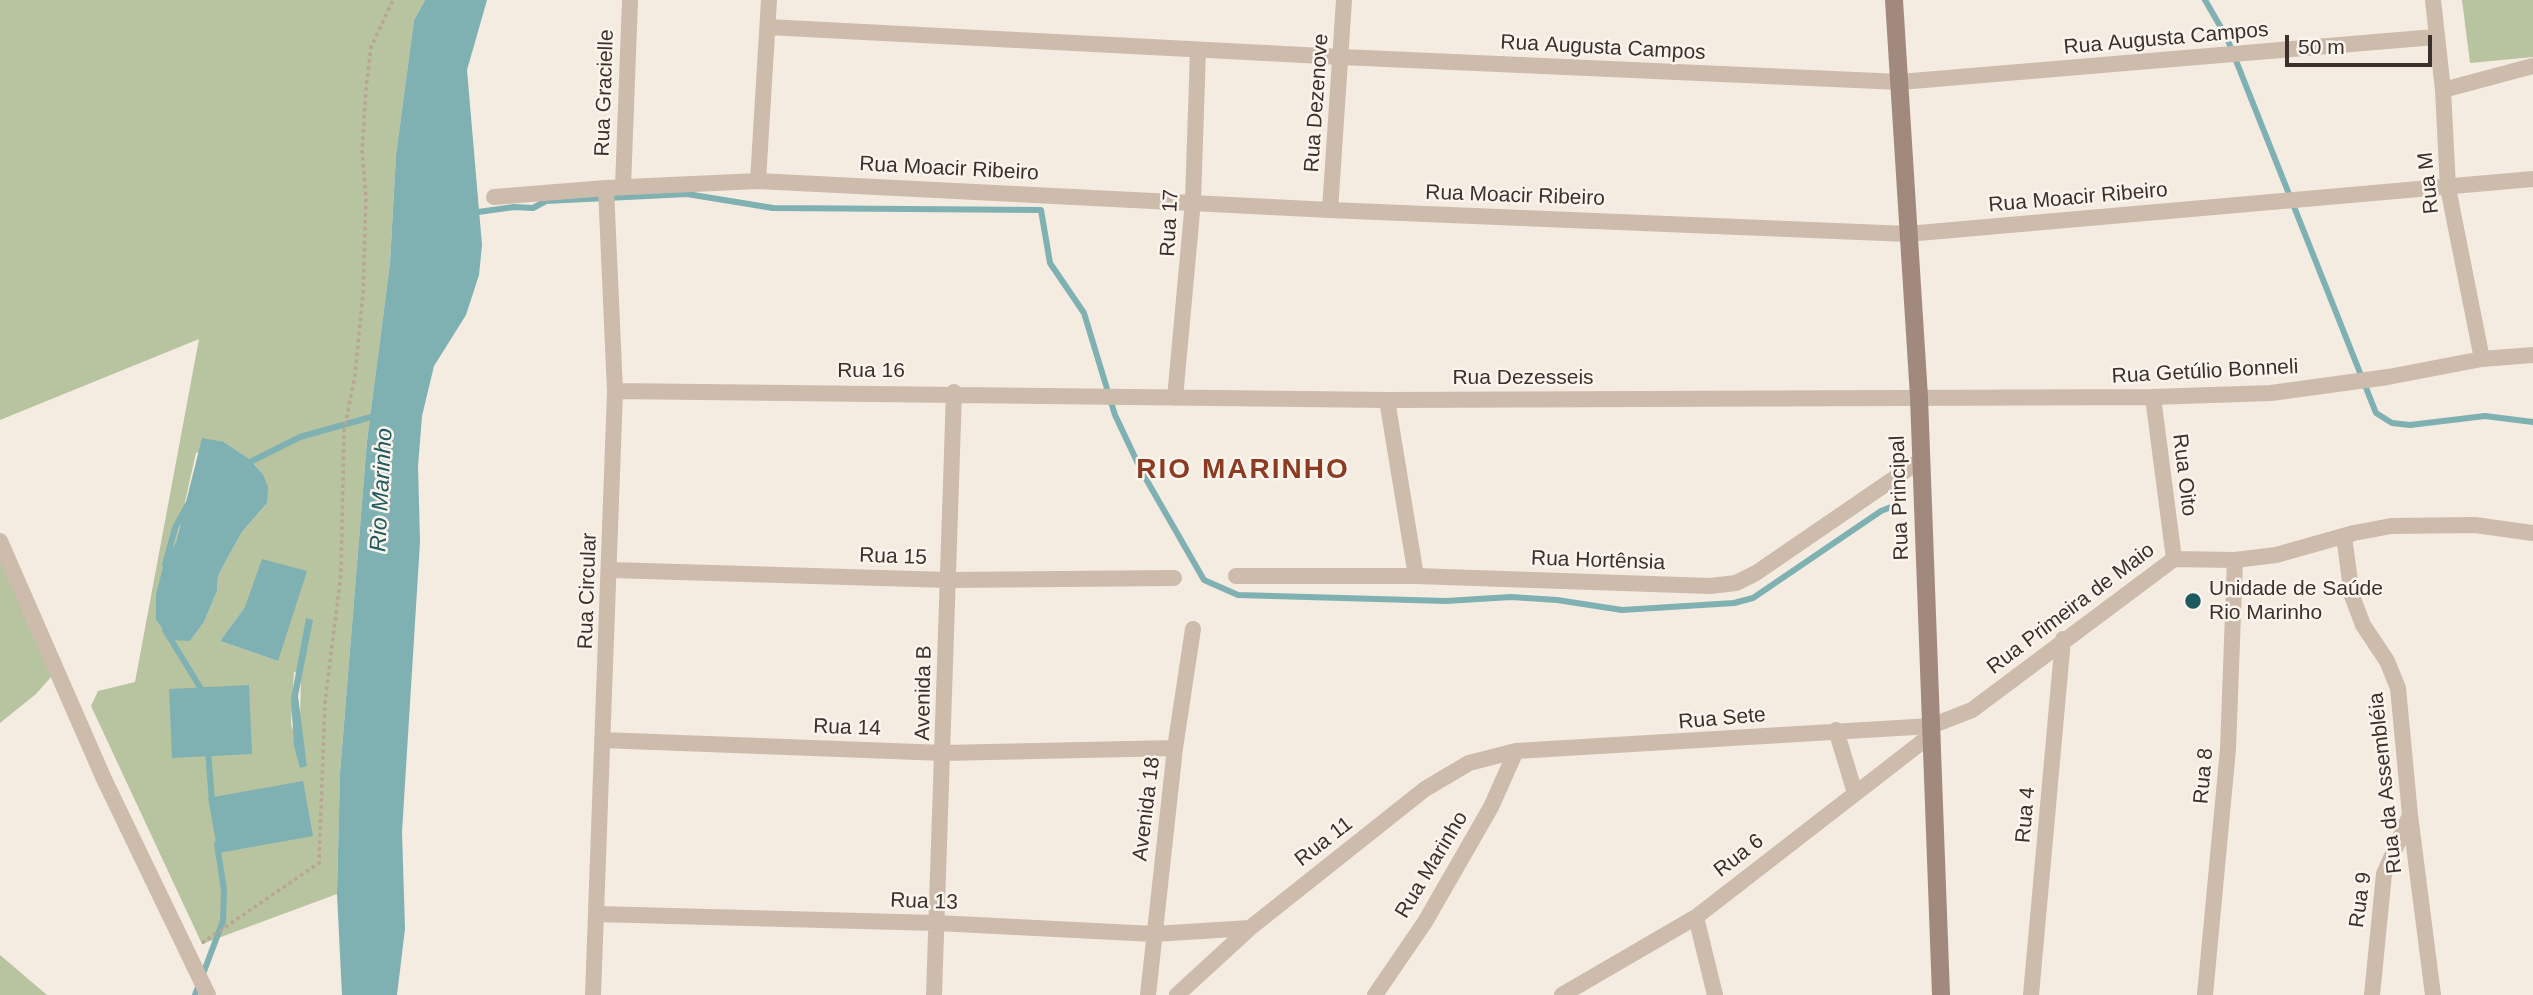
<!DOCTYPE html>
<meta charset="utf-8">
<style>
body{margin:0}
#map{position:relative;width:2533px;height:995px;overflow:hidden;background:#f4ebe1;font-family:Helvetica,sans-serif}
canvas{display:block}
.scale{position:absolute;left:2285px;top:35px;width:147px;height:32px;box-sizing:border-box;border:4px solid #3b302b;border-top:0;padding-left:9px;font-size:21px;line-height:24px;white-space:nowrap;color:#3b302b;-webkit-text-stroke:5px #fbf5ee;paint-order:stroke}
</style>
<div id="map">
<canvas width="2533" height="995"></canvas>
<div class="scale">50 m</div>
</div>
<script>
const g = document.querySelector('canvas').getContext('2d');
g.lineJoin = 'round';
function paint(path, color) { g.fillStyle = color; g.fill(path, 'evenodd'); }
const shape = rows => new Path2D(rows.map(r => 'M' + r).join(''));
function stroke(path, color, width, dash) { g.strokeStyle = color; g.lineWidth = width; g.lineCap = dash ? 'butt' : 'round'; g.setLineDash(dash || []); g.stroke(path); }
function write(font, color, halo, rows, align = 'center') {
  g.font = font + ' Helvetica,sans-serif'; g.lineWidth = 5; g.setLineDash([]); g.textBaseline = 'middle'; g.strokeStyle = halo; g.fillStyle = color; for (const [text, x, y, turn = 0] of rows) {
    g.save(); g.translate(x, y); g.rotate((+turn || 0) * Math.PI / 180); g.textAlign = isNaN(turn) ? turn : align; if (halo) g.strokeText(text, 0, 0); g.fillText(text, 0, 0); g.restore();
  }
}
paint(shape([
 [0,0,425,0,414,20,396,155,390,263,367,441,340,773,337,894,202,944,91,706,98,691,135,682,199,339,0,420],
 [224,442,248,458,263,474,267,503,242,532,229,555,218,576,217,591,204,622,190,641,164,563,176,542,196,453],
 [245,607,278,661,220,641],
 [294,672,301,674,300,719,307,766,291,725],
 [2462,0,2533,0,2533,57,2470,63],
 [0,538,60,667,36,694,0,723],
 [0,955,47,995,0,995]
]), '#b8c4a0');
paint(shape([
 [425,0,487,0,467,70,482,245,479,275,466,315,434,366,422,416,418,466,420,542,402,832,405,929,397,995,342,995,337,894,340,773,367,441,390,263,396,155,414,20],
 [202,438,224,442,248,458,263,474,268,487,267,503,242,532,229,555,218,576,217,591,204,622,190,641,172,640,156,620,156,595,164,563,176,542],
 [262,559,307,571,278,661,220,641,245,607],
 [306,618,313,620,298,696,307,766,300,768,294,746,291,699],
 [249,685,252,754,172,758,169,689],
 [303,781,313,836,218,853,208,798]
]), '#7fb0b2');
stroke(shape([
 [2205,0,2227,38,2376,413,2392,423,2410,425,2485,416,2533,422],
 [471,213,514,207,533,208,546,201,687,194,773,208,1041,210,1050,263,1084,313,1115,415,1142,472,1204,580,1238,595,1446,601,1511,597,1557,600,1622,610,1734,603,1753,598,1881,511,1896,505],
 [244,465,300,437,378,415],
 [165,565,175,528,188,504],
 [165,630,203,692],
 [208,750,212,802],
 [195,995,223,921,224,890,217,844]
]), '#7fb0b2', 6);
stroke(shape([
 [202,943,319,863,325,702,341,574,344,431,355,375,363,294,366,197,362,151,366,89,371,47,393,0]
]), '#b9a596', 3.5, [3.5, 3.5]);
stroke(shape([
 [2433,0,2443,90,2448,188,2482,359],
 [768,27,1342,57,1900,82,2435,37],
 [2443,90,2533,66],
 [758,181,769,0],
 [623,187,630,0],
 [494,197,606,188,758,181,1330,210,1907,234,2533,179],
 [1330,210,1344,0],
 [615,391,1387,400,2153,397,2271,393,2388,377,2482,359,2533,355],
 [2153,397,2174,559],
 [1175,398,1193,201,1198,50],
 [1387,400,1416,576],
 [2344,536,2352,596,2363,625,2387,661,2398,688,2410,815,2433,995],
 [0,541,104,779,208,995],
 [611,570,948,580,1174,578],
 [1236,576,1416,576,1710,586,1736,583,1756,573,1921,460],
 [1836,730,1855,793],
 [602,740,944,753,1175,748],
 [596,914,937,923,1154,934,1250,928],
 [1696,917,1715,995],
 [593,995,615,391,606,188],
 [934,995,954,392],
 [1148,995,1175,748,1193,629],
 [1177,995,1250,928,1425,789,1469,763,1516,751,1931,726,1972,710,2174,559,2235,560,2276,555,2354,533,2391,526,2475,525,2533,533],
 [1375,995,1425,922,1491,807,1516,751],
 [1562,995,1696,917,1931,735],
 [2031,995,2063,639],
 [2205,995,2228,749,2235,560],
 [2372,995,2384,874,2410,815]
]), '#cdbbac', 16);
stroke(shape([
 [1894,0,1919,397,1941,995]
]), '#a18a7d', 18);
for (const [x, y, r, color] of [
 [2193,601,9,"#1f5a5e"]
]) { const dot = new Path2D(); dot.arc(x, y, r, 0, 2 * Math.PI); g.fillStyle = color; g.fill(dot); stroke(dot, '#fbf5ee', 2.5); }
write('21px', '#3b302b', '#fbf5ee', [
 ["Rua Augusta Campos",2166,39,-5],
 ["Rua Augusta Campos",1603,48,3],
 ["Rua Gracielle",605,93,-88],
 ["Rua Dezenove",1317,103,-86],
 ["Rua Moacir Ribeiro",949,169,3],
 ["Rua M",2429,183,-96],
 ["Rua Moacir Ribeiro",1515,196,2],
 ["Rua Moacir Ribeiro",2078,198,-5],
 ["Rua 17",1170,223,-87],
 ["Rua 16",871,371],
 ["Rua Getúlio Bonneli",2205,372,-3],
 ["Rua Dezesseis",1523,378],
 ["Rua Oito",2184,475,83],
 ["Rua Principal",1900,498,-92],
 ["Rua 15",893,557,2],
 ["Rua Hortênsia",1598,561,2],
 ["Rua Circular",588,591,-88],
 ["Rua Primeira de Maio",2071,609,-37],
 ["Avenida B",924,693,-89],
 ["Rua Sete",1722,719,-5],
 ["Rua 14",847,728,2],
 ["Rua 8",2204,776,-85],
 ["Rua da Assembléia",2386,783,-96],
 ["Avenida 18",1147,809,-83],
 ["Rua 4",2026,815,-85],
 ["Rua 11",1324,842,-38],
 ["Rua 6",1739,856,-38],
 ["Rua Marinho",1432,865,-59],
 ["Rua 9",2361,900,-82],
 ["Rua 13",924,902,2]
]);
write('21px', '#3b302b', '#fbf5ee', [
 ["Unidade de Saúde",2209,589],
 ["Rio Marinho",2209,613]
], 'left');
write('italic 23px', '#1f5a5e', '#fbf5ee', [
 ["Rio Marinho",382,490,-87]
]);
g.letterSpacing = '2px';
write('bold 28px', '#8c3b22', '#fbf5ee', [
 ["RIO MARINHO",1243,470]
]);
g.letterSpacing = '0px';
</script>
